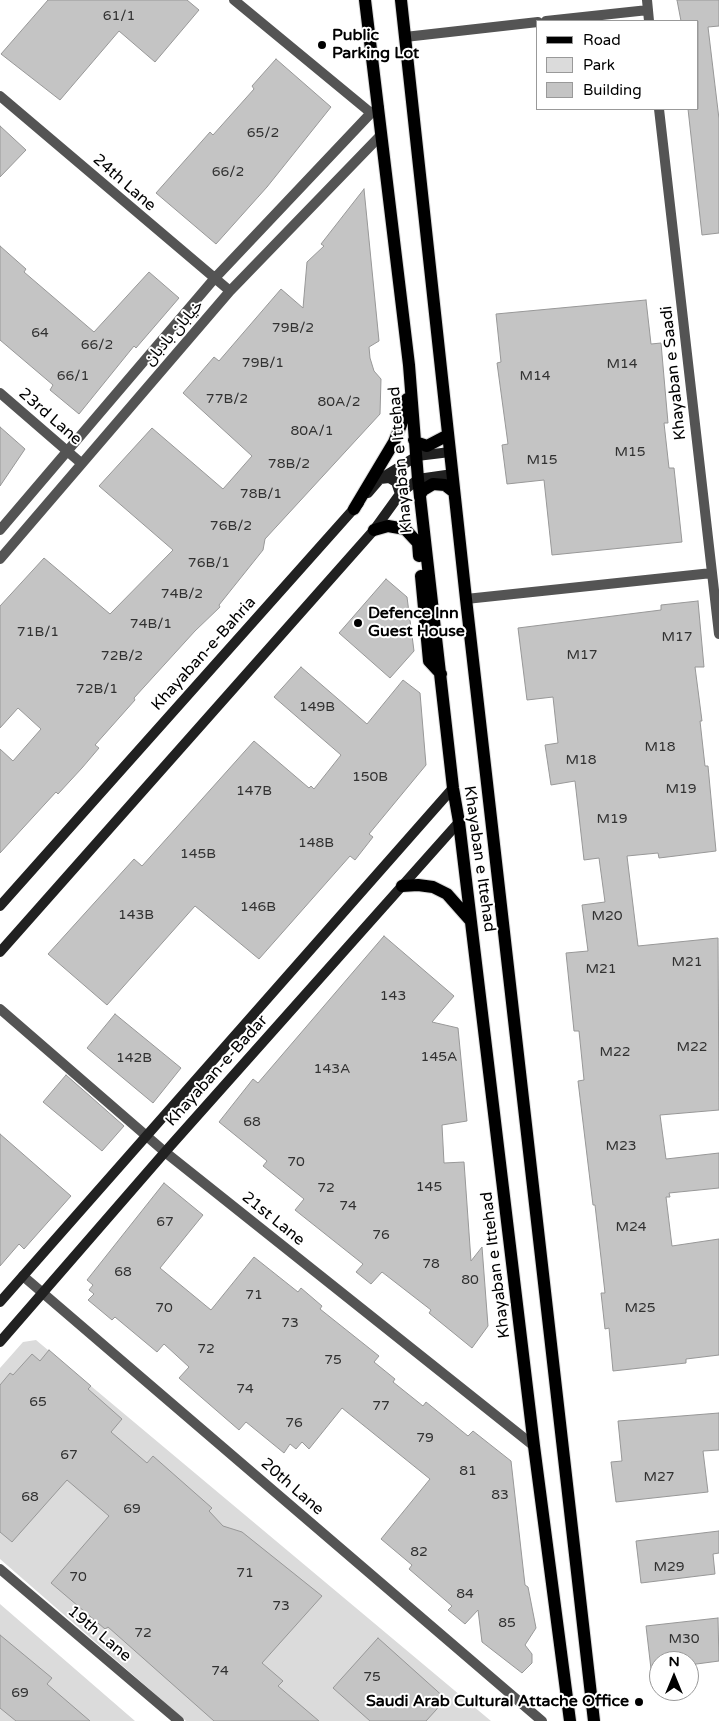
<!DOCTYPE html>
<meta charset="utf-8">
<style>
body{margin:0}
#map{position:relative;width:719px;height:1721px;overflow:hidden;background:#fff;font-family:"Varela Round",sans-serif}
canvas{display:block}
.legend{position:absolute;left:536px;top:20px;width:162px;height:90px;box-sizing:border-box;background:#fff;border:1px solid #999;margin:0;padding:6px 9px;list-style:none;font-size:15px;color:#000}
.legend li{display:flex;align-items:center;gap:10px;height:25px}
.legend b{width:25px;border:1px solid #999}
.north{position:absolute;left:649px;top:1651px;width:50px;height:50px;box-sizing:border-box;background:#fff;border:1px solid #999;border-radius:50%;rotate:0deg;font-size:14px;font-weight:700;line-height:20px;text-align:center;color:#000}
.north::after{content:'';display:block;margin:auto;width:18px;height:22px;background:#000;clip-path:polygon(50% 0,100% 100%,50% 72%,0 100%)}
</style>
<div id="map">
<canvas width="719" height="1721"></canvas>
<ul class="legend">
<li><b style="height:6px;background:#000"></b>Road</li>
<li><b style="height:14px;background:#dbdbdb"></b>Park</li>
<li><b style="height:14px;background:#c4c4c4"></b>Building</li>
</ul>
<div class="north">N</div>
</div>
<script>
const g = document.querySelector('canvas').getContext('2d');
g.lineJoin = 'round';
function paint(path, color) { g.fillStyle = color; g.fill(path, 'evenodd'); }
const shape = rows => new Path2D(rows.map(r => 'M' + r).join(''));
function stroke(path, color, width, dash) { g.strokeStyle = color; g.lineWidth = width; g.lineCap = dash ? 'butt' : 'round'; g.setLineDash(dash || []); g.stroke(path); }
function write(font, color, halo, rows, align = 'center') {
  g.font = font + ' "Varela Round","Noto Sans Arabic",sans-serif'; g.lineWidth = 4; g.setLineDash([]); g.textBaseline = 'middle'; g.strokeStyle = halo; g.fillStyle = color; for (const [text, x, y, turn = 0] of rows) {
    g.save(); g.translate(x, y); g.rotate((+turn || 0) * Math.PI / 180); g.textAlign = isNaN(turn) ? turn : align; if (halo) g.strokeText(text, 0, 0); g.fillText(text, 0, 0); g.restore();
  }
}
paint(shape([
 [36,1340,491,1721,186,1721,0,1559,0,1368,23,1342],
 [0,1604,135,1721,0,1721]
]), '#dbdbdb');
const building = shape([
 [48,0,187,0,199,10,155,62,119,31,60,100,1,54,48,0],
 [677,0,719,0,719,26,708,27,719,119,719,233,702,235,688,109,698,109,698,21,681,21,677,0],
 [276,59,331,107,267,187,216,244,156,193,210,132,213,135,254,89,252,86,276,59],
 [0,126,26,150,0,177,0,126],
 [364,189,379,341,369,347,370,358,374,371,381,379,380,414,265,539,263,550,219,605,220,607,195,631,134,698,135,700,95,745,99,748,82,768,58,794,56,792,0,853,0,749,13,761,41,729,18,708,0,728,0,606,44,558,110,614,173,550,99,486,152,428,223,489,252,456,183,393,214,357,219,361,281,289,303,308,307,262,324,246,321,244,364,189],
 [0,246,26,269,24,272,94,332,149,272,179,298,136,348,134,346,79,414,50,390,53,385,0,340,0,246],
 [646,300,651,344,661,343,668,423,664,423,669,468,674,468,682,542,552,555,544,480,507,484,502,445,508,444,497,363,501,362,496,314,646,300],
 [0,427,25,449,0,486,0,427],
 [386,579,407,597,414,651,390,678,339,633,386,579],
 [698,601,704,667,695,667,702,721,700,721,705,766,708,766,716,851,659,858,658,853,627,856,638,946,718,938,719,1110,660,1115,666,1159,719,1153,719,1188,669,1193,670,1197,666,1197,672,1246,719,1239,719,1355,686,1359,686,1363,613,1371,609,1328,605,1329,601,1293,605,1293,595,1205,593,1205,578,1081,584,1080,579,1031,574,1031,566,953,588,951,582,905,605,902,599,858,584,860,575,781,551,785,545,745,558,743,553,697,527,700,518,628,661,610,661,605,698,601],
 [301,667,367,724,403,680,420,693,426,765,369,834,373,837,355,860,350,856,259,959,195,906,107,1005,48,954,134,859,142,866,254,741,309,788,311,786,314,789,341,755,274,697,301,667],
 [384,936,454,996,432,1022,458,1028,467,1121,442,1125,444,1163,464,1162,471,1261,482,1247,488,1326,472,1348,429,1313,431,1310,382,1272,371,1284,356,1272,363,1264,295,1210,304,1199,263,1166,267,1161,219,1122,253,1079,258,1083,384,936],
 [115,1014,181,1068,153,1103,87,1048,115,1014],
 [66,1075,124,1126,102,1151,43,1102,66,1075],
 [0,1134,71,1196,24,1249,19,1244,0,1266,0,1134],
 [164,1183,203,1215,160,1268,211,1310,254,1257,298,1292,301,1288,322,1306,320,1309,379,1356,374,1362,395,1379,393,1382,423,1406,426,1402,468,1436,473,1431,511,1461,525,1585,528,1587,536,1628,525,1645,532,1654,532,1663,522,1673,482,1642,478,1610,465,1624,448,1610,452,1606,409,1569,412,1565,381,1539,430,1479,342,1408,309,1449,302,1442,296,1449,290,1444,284,1453,246,1422,239,1430,179,1378,189,1367,164,1344,157,1352,115,1317,112,1320,88,1300,94,1294,89,1290,93,1285,87,1280,164,1183],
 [49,1350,91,1386,88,1389,122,1419,111,1432,147,1463,153,1456,212,1508,209,1511,223,1526,242,1532,322,1596,262,1663,283,1681,278,1686,319,1721,214,1721,108,1627,105,1629,51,1583,109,1516,67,1480,12,1542,0,1532,0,1385,10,1373,13,1375,32,1354,40,1361,49,1350],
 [719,1413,719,1450,703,1451,708,1492,616,1502,611,1462,622,1461,618,1421,719,1413],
 [719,1531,719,1553,713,1554,715,1574,641,1583,636,1541,719,1531],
 [718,1618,719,1661,689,1665,689,1661,659,1661,659,1668,651,1669,646,1626,718,1618],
 [0,1635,52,1678,47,1684,90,1721,16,1721,0,1708,0,1635],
 [378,1638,446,1699,426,1721,370,1721,333,1688,378,1638]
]);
paint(building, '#c4c4c4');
stroke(building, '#989898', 1);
const primary = shape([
 [365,0,409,365,418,479,453,788,459,822,534,1446,570,1721],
 [401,0,466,599,594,1721],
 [414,440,418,443,427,446,448,435],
 [420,495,423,490,433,484,445,485,454,492],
 [354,509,394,442,401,425,407,399],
 [374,530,388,526,405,529,418,543,419,556],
 [421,576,429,661,441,674],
 [402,886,418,885,433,887,447,894,470,920]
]);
stroke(primary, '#dbdbdb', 14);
stroke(shape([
 [234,0,371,113],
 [647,0,649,21],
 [546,21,648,10],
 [405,37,538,22],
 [0,96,230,291],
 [659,109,719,634],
 [0,393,81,463],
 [0,530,214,279,371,113,379,108],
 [0,559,230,291,381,135],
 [466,599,712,573],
 [0,1009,165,1152,534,1446],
 [23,1276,542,1721],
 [0,1569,179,1721]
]), '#545454', 10);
stroke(shape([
 [380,479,389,478,396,482,400,494],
 [368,493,380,479,417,456,450,452],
 [0,906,359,503],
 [0,952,374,530,400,494,418,479,453,474],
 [0,1302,453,788],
 [0,1342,165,1152,459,822]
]), '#212121', 10);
stroke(primary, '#000', 12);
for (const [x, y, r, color] of [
 [322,45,5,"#000"],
 [358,623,5,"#000"],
 [639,1702,5,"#000"]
]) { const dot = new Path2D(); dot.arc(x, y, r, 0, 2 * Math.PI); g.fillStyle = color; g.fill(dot); stroke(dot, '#fff', 2); }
write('14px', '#313131', null, [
 ["61/1",119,16],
 ["65/2",263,133],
 ["66/2",228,172],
 ["79B/2",293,328],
 ["64",40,333],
 ["66/2",97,345],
 ["79B/1",263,363],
 ["M14",622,364],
 ["66/1",73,376],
 ["M14",535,376],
 ["77B/2",227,399],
 ["80A/2",339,402],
 ["80A/1",312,431],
 ["M15",630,452],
 ["M15",542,460],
 ["78B/2",289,464],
 ["78B/1",261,494],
 ["76B/2",231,526],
 ["76B/1",209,563],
 ["74B/2",182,594],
 ["74B/1",151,624],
 ["71B/1",38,632],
 ["M17",677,637],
 ["M17",582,655],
 ["72B/2",122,656],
 ["72B/1",97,689],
 ["149B",317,707],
 ["M18",660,747],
 ["M18",581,760],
 ["150B",370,777],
 ["M19",681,789],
 ["147B",254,791],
 ["M19",612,819],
 ["148B",316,843],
 ["145B",198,854],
 ["146B",258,907],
 ["143B",136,915],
 ["M20",607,916],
 ["M21",687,962],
 ["M21",601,969],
 ["143",393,996],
 ["M22",692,1047],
 ["M22",615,1052],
 ["145A",439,1057],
 ["142B",134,1058],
 ["143A",332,1069],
 ["68",252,1122],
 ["M23",621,1146],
 ["70",296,1162],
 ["145",429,1187],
 ["72",326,1188],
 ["74",348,1206],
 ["67",165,1222],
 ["M24",631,1227],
 ["76",381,1235],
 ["78",431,1264],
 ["68",123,1272],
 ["80",470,1280],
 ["71",254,1295],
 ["70",164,1308],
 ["M25",640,1308],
 ["73",290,1323],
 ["72",206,1349],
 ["75",333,1360],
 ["74",245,1389],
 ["65",38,1402],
 ["77",381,1406],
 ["76",294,1423],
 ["79",425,1438],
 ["67",69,1455],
 ["81",468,1471],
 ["M27",659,1477],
 ["83",500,1495],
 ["68",30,1497],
 ["69",132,1509],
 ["82",419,1552],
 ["M29",669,1567],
 ["71",245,1573],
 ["70",78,1577],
 ["84",465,1594],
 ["73",281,1606],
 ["85",507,1623],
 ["72",143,1633],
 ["M30",684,1639],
 ["74",220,1671],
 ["75",372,1677],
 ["69",20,1693]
]);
write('bold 16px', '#000', '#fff', [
 ["Public",332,36],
 ["Parking Lot",332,54],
 ["Defence Inn",368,614],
 ["Guest House",368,632],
 ["Saudi Arab Cultural Attache Office",629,1702,"right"]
], 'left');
write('16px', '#000', '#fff', [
 ["24th Lane",124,183,41],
 ["خیابان بادبان",174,333,-49],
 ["Khayaban e Saadi",674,373,-96],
 ["23rd Lane",50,417,41],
 ["Khayaban e Ittehad",401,460,-95],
 ["Khayaban-e-Bahria",204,654,-48],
 ["Khayaban e Ittehad",479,859,82],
 ["Khayaban-e-Badar",217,1071,-48],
 ["21st Lane",273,1219,39],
 ["Khayaban e Ittehad",496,1265,-97],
 ["20th Lane",292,1487,41],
 ["19th Lane",99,1634,40]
]);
</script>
